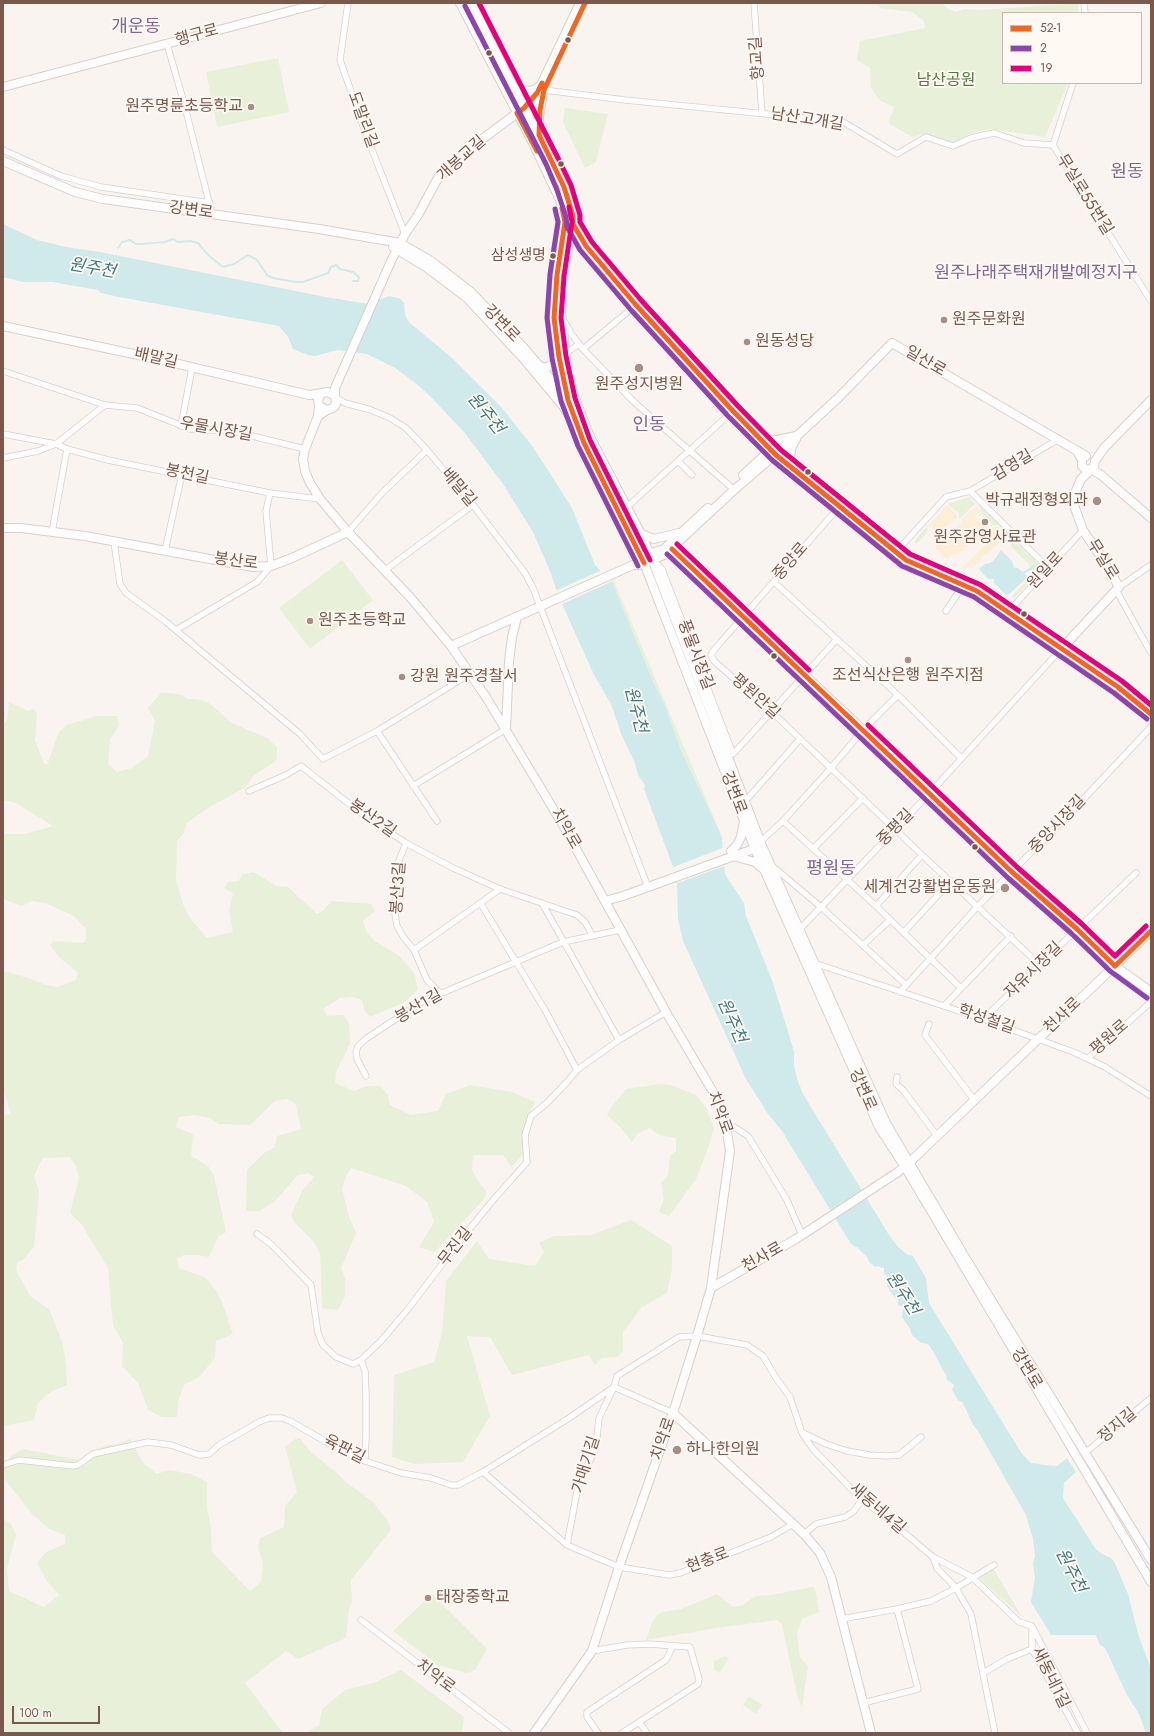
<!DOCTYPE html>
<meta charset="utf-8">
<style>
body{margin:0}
#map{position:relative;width:1154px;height:1736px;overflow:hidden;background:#f9f4ef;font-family:Jost,sans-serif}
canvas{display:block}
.frame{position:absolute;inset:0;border:4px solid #7b584c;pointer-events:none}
.legend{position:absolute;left:1002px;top:12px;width:140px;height:72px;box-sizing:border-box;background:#fff9f3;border:1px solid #cab9b0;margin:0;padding:5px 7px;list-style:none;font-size:12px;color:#7b584c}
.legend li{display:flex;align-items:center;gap:8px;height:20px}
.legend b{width:20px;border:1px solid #cab9b0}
.scale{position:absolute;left:12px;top:1706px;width:88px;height:18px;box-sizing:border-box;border:2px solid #7b584c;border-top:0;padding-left:5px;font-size:12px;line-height:14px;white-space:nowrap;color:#7b584c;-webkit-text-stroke:3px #fff9f3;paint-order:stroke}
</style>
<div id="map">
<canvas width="1154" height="1736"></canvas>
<div class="frame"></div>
<ul class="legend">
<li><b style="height:5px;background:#f26522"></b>52-1</li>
<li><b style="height:5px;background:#8e44ad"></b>2</li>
<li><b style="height:5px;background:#e5007d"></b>19</li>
</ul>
<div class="scale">100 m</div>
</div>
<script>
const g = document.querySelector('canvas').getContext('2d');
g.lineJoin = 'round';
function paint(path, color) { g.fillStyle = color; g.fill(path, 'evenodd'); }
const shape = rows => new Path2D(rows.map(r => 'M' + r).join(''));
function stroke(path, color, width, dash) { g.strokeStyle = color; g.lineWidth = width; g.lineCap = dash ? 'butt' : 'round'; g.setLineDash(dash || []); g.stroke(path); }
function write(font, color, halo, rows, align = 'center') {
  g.font = font + ' Jost,"Noto Sans KR",sans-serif'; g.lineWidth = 3.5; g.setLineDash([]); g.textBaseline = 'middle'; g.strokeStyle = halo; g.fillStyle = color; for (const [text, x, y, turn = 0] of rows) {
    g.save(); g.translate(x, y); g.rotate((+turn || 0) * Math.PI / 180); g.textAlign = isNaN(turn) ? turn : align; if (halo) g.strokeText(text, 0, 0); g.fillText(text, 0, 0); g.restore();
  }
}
paint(shape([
 [875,3,942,3,945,7,956,12,965,9,982,10,1079,3,1078,13,1003,13,1003,83,1068,83,1045,137,990,129,978,131,950,143,928,134,918,135,914,138,888,123,894,107,879,100,871,88,870,68,857,60,860,41,925,28,924,21,912,12,881,8],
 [278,58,289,112,217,127,206,72],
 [565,108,608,114,596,162,585,168,563,122],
 [969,497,975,504,959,519,959,514,948,504],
 [979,505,1004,529,1004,530,1002,530,999,525,993,525,982,514,977,517,982,512],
 [926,527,928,529,926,534,917,543,915,543,915,541],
 [1010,537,1040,565,1041,569,1014,599,1013,597,1014,594,1032,576,1028,563,1013,549,1008,539],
 [342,560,373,600,310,649,279,608],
 [614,581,723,839,722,840,682,753,666,708,655,686,612,582],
 [161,693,171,693,181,695,187,699,196,699,209,703,232,723,267,738,277,747,277,760,253,776,246,787,208,808,187,823,184,833,177,841,176,880,183,904,190,918,207,938,233,932,229,910,233,893,224,888,228,882,238,881,243,874,254,872,276,886,288,887,317,914,324,910,331,901,372,904,375,911,363,921,367,933,376,942,398,955,412,970,415,976,418,990,403,1003,370,1017,364,1010,362,1000,352,997,340,998,323,1009,327,1016,343,1015,349,1023,350,1044,336,1072,335,1083,354,1091,367,1086,380,1086,388,1095,390,1105,411,1115,438,1111,446,1094,470,1085,512,1092,535,1102,528,1117,526,1135,529,1146,520,1158,511,1167,503,1155,473,1155,472,1170,480,1184,486,1190,485,1198,435,1252,419,1247,434,1222,427,1202,406,1186,351,1168,346,1176,342,1189,349,1217,356,1233,341,1268,345,1279,345,1296,338,1310,322,1308,320,1253,314,1242,294,1222,291,1215,302,1191,314,1177,309,1173,298,1175,274,1202,259,1211,246,1211,247,1170,264,1153,275,1147,277,1136,301,1129,296,1105,288,1099,275,1101,250,1125,219,1124,210,1118,195,1115,179,1117,176,1127,193,1134,191,1156,208,1166,214,1176,226,1232,218,1237,209,1257,198,1255,184,1255,177,1258,179,1268,206,1278,216,1291,222,1302,233,1334,216,1341,215,1358,199,1377,184,1385,179,1398,177,1417,162,1417,148,1410,138,1383,122,1366,123,1343,113,1325,108,1268,82,1225,70,1213,79,1178,76,1166,70,1157,43,1158,34,1175,39,1193,34,1247,23,1260,17,1262,16,1270,30,1296,49,1309,62,1341,66,1364,67,1385,49,1393,38,1403,34,1420,3,1426,3,1115,11,1114,3,1088,3,971,28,978,46,985,57,987,76,980,78,973,59,957,50,945,53,941,84,943,86,940,86,929,74,916,45,903,32,901,22,906,3,899,3,834,25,834,53,826,16,803,3,800,3,724,7,720,9,702,28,711,34,708,37,714,35,740,44,763,47,765,59,732,67,725,97,716,117,716,119,726,110,739,108,764,117,772,132,768,148,756,155,721,148,708],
 [660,1084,670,1085,696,1095,706,1107,714,1128,708,1148,696,1179,669,1216,659,1212,664,1198,661,1183,668,1175,670,1156,676,1151,676,1138,659,1135,650,1128,638,1133,632,1142,622,1129,607,1115,612,1106,626,1089],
 [631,1220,672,1246,672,1269,667,1293,642,1307,623,1332,623,1351,617,1357,602,1358,595,1365,589,1355,512,1375,490,1337,467,1336,490,1416,463,1462,414,1464,392,1457,394,1375,434,1362,442,1333,446,1281,477,1241,489,1259,535,1266,544,1252,539,1243,554,1236,591,1235],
 [300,1438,311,1452,337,1473,346,1482,373,1502,388,1521,391,1530,351,1580,352,1600,349,1610,346,1638,298,1659,286,1651,245,1683,283,1733,3,1733,3,1518,11,1524,16,1535,7,1568,9,1591,44,1607,59,1595,46,1580,37,1562,46,1552,65,1544,65,1535,49,1529,32,1514,3,1477,3,1467,12,1455,23,1449,80,1460,92,1455,97,1449,107,1445,117,1444,130,1439,144,1464,157,1474,169,1470,191,1474,207,1482,207,1508,211,1528,212,1552,250,1591,261,1582,263,1563,258,1547,260,1538,284,1527,285,1506,297,1492,285,1447,295,1439],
 [993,1568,1022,1617,978,1577],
 [812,1587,815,1588,819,1612,802,1619,797,1633,800,1658,808,1666,802,1708,797,1695,782,1625,777,1620,723,1627,646,1640,652,1623,657,1615,662,1612,681,1609,717,1594,733,1607,743,1605,755,1596,772,1595],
 [432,1594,487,1649,475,1670,467,1673,438,1665,393,1631],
 [726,1656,729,1658,719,1673,714,1670,714,1661],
 [401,1670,464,1717,462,1733,306,1733,319,1725,322,1709,345,1690,374,1683],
 [749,1696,762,1705,756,1714,743,1705]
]), '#e8f0da');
paint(shape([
 [947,505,958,516,939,533,932,526,930,527,928,526],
 [976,506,980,511,975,517,989,531,994,528,998,527,1006,536,987,554,981,557,981,560,972,568,969,567,964,569,962,569,986,544,980,537,976,537,962,551,957,554,951,555,948,558,949,561,936,549,935,544,952,528,954,529,960,524,963,518]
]), '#fbefd8');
paint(shape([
 [3,224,37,240,66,247,100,252,326,297,368,304,389,296,401,299,404,303,405,315,409,322,452,358,502,408,533,447,572,508,595,565,612,582,655,686,666,708,682,753,719,831,722,840,725,874,744,903,746,916,772,980,786,1025,794,1052,794,1065,797,1079,803,1094,889,1235,898,1247,908,1255,913,1256,926,1278,929,1303,1022,1454,1031,1463,1046,1465,1057,1466,1067,1458,1076,1472,1064,1483,1063,1498,1095,1548,1102,1554,1111,1558,1114,1561,1128,1594,1138,1634,1151,1669,1151,1733,1146,1733,1139,1714,1127,1695,1105,1648,1100,1645,1096,1635,1051,1635,1031,1602,1035,1578,1033,1564,1035,1556,1033,1539,1026,1515,978,1431,973,1425,963,1403,958,1400,952,1390,954,1385,946,1379,947,1377,931,1348,928,1344,921,1343,912,1335,910,1329,902,1317,903,1307,898,1305,898,1300,892,1294,887,1286,887,1277,884,1273,884,1268,882,1268,878,1266,875,1267,869,1262,867,1257,858,1248,851,1244,782,1131,768,1114,746,1079,683,941,678,919,677,884,672,864,644,789,645,785,638,775,635,763,622,736,611,704,594,675,558,595,550,571,533,532,503,484,464,432,429,395,414,382,395,368,367,354,338,350,315,356,308,355,293,349,288,337,279,326,119,297,101,293,98,290,52,282,23,282,3,277],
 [1001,550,1012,561,1014,568,1018,568,1028,577,1009,594,1006,595,994,583,994,579,988,579,979,569,985,564,990,563,994,560]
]), '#d0eaeb');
paint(shape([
 [602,570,613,581,560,605,555,591],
 [725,847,727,865,675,884,671,868]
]), '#f9f4ef');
stroke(shape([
 [118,248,122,242,130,240,136,244,142,244,165,242,173,239,178,242,191,241,198,243,209,256,223,267,234,264,248,255,257,260,267,275,273,278,296,282,303,282,328,273,331,267,336,265,340,269,353,272,359,277,358,281,353,281],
 [1023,573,1034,567]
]), '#d0eaeb', 2);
const street = shape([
 [348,3,340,60,367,137,405,234],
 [754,3,762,113],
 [1084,3,1085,13],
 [167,44,184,103,212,214],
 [544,90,625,100,837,121,845,123,897,154,926,137,953,146,971,138,994,133,1024,143,1053,145],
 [1053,145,1151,301],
 [1053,145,1073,83],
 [3,150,61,176,101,187,210,203],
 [563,319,572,335,583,349,634,402,731,487],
 [583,349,636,305],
 [565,354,579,344],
 [3,371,105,405,137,408,190,429,232,431,305,449],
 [336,398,345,403,371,410,390,418,406,428,427,450,473,505,525,573,533,588,646,882],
 [181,426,192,368],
 [3,434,56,444,67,449,108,460,270,493,320,499],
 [3,458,38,451,56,444,105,405],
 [678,461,692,475],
 [970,491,1048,568],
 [627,507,733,411],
 [839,507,714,650,711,655,714,661,771,711,922,855,1040,965],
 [52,532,67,449],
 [348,532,383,492,427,450],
 [114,542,120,584,126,593,165,621,300,734,323,759,377,731,470,674],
 [165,551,182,474],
 [896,552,946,497,970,491,1059,439],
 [654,561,662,569,733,754,837,639],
 [902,566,906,560],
 [385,570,473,505],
 [774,582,898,695,961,758],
 [1119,587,1151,565],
 [1116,590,1151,653],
 [946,611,964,584],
 [1008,612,1083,530],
 [176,630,257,582,271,566,266,511,270,493],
 [377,731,437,821],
 [413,786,506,729],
 [249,791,286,775,301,766,366,817,406,843,453,868,500,889,577,915,585,922,592,935],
 [749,797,800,739],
 [783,821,876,906,961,988],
 [760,842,783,821,831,768,863,730,898,695],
 [406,843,398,863,395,914,397,926,404,938,414,950,427,980,440,993],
 [813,849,863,798],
 [771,865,821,907,906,985],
 [542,903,619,1040],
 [481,904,545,1010,577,1070],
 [876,906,922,855],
 [799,930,930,793,1062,648],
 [904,932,951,881],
 [863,945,890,920],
 [414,950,500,889],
 [814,963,983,1019,1076,1053,1105,1067,1151,1096],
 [900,992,978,906,1077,806,1151,727],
 [944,1006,1011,936],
 [983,1019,1136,873],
 [929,1024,925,1035,975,1101],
 [1088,1058,1151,1002],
 [366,1076,357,1059,356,1052,358,1046,367,1038,423,1001,563,942,620,930],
 [897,1077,896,1084,903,1090,938,1137],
 [726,1125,734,1127,748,1136,787,1200,802,1235],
 [257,1234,271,1244,311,1285,318,1333,323,1345,336,1357,353,1364,361,1360,381,1341,408,1309,459,1242,494,1199,527,1162,525,1135,531,1116,547,1103,568,1081,577,1070,619,1040,666,1012],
 [361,1360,365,1371,366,1394,366,1438,365,1461],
 [803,1433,826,1444,847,1451,870,1455,887,1456,899,1455,921,1437],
 [1085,1453,1151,1398],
 [3,1465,19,1460,73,1466,78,1465,93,1454,148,1442,171,1445,199,1455,209,1454,219,1445,259,1422,269,1418,282,1418,290,1421,337,1448,365,1461,401,1473,431,1478,451,1485,458,1485,483,1472,569,1418,614,1387,673,1413],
 [483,1472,567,1545,619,1567,669,1575,680,1573,771,1537,793,1524],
 [804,1534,816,1524,845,1517,853,1512,862,1500],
 [567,1545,578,1486,596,1447,599,1418,614,1387,617,1376,679,1337,697,1336,747,1345,763,1356,776,1378,790,1397,802,1433,813,1449,862,1500,888,1519,933,1557,937,1568,956,1588,971,1614,995,1733],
 [933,1557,972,1577,1019,1622,1032,1626],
 [841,1619,897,1609,931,1601,956,1588,994,1565],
 [361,1620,509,1733],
 [1032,1626,1087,1733],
 [1032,1627,1032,1649,1078,1733],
 [592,1651,627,1645,649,1644,690,1647,699,1679,698,1684,622,1733],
 [983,1673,1007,1659,1032,1649],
 [863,1703,918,1689,897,1609],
 [639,1722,647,1733],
 [598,1733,587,1717,587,1712,666,1660,673,1646]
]);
const secondary = shape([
 [460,3,534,145,560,200,565,222,557,275,554,318,559,357,568,400,584,443,644,563,755,849,879,1127,905,1167,1151,1582],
 [471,3,564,187,573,216,573,224,564,266],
 [3,87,321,3],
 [515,89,529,91,534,90,541,85],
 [524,116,536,105,545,89],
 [539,135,539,117,542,99],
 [3,161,75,192,103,199,319,229,400,243,431,261,471,292,524,348,567,398],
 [573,224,586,246,636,305,733,411,776,455,906,560,977,591,1118,687,1151,714],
 [393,247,426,267,467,298,523,358,563,406,571,419],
 [561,293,561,313,567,367],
 [3,326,166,361,309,395,322,393],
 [540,366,545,368,554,364,559,357],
 [569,378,573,393,590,437,641,534,652,559,762,846,886,1123,969,1264,1151,1560],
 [335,396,335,388,392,259,405,234,418,215,438,178,469,149,524,108,541,85,580,3],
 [319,406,318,416,305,449,303,459,305,471,310,483,320,499,348,532],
 [318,416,327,410,333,408,336,404,335,396,328,392,322,393,318,399,319,406,327,410],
 [761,437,768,440,777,440,796,436],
 [1077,451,1082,460,1082,466,1085,469,1090,470],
 [791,467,790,456,792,446,796,439],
 [1091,469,1101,475,1151,518],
 [743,475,765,455,776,455],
 [3,528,21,528,85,536,253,567,271,566,292,558,348,532,410,597,451,646,486,697,563,825,666,1012,716,1097,726,1125,730,1151,711,1288,697,1336,673,1413,619,1567,592,1651,534,1733],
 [641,534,654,539,679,533],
 [669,546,743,617,930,793,1012,872,1077,929,1115,966,1151,992],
 [645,555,664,549,708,508],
 [451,646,633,565,639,565,664,555,734,490,798,435,837,399,892,343,1086,456],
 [1062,648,1119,587,1110,571,1083,530,1072,500,1081,479,1094,467,1095,461,1104,448,1151,400],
 [506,729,509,661,512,637,517,617],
 [731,851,737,845,741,837,744,822],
 [733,856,755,862,762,868],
 [605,901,623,896,759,847],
 [711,1288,796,1239,898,1172,910,1162,1151,931],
 [673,1413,804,1534,820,1553,831,1577,871,1733]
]);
stroke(street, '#d9d1cd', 7);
stroke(secondary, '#d9d0cb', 10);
stroke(street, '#fefdfd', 5.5);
stroke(secondary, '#fefdfd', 8);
stroke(shape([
 [585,3,544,90,540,110,539,135,564,187,573,216,573,224,586,246,636,305,733,411,776,455,906,560,977,591,1118,687,1151,714],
 [537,151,517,113,524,108,537,93,542,83],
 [562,208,565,222,557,275,554,318,559,357,568,400,584,443,644,563],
 [672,549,1012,872,1077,929,1115,966,1151,931]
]), '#f26522', 5);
stroke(shape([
 [465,6,546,164,557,190,566,217,567,227,580,250,631,310,728,416,772,460,902,566,974,597,1114,693,1147,719],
 [555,209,558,222,550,274,547,318,552,358,561,401,578,446,638,566],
 [667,554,1007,877,1072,934,1110,971,1147,998]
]), '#8e44ad', 5);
stroke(shape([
 [479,3,558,158,571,185,580,215,580,222,592,242,641,300,738,406,781,450,910,554,981,585,1122,681,1151,705],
 [569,207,572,222,564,276,561,318,566,356,575,398,590,440,650,560],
 [677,544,809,670],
 [868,725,1017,867,1082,924,1115,956,1146,926]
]), '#e5007d', 5);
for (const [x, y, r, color] of [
 [568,40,3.5,"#7b584c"],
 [489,53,3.5,"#7b584c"],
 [251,107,4,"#a78f85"],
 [561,164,3.5,"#7b584c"],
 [553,256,3.5,"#7b584c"],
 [944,320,4,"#a78f85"],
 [747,342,4,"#a78f85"],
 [639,368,5,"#a78f85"],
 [808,472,3.5,"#7b584c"],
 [1097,501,5,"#a78f85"],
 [985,522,4,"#a78f85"],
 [1024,614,3.5,"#7b584c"],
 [310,621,4,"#a78f85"],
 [774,656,3.5,"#7b584c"],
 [908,660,4,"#a78f85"],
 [402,677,4,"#a78f85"],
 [975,847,3.5,"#7b584c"],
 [1005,888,5,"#a78f85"],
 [677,1450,5,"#a78f85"],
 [428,1598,4,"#a78f85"]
]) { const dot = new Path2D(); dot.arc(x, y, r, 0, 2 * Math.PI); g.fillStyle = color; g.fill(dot); stroke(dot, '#fff9f3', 1.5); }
write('15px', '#7b584c', '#fff9f3', [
 ["삼성생명",546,256]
], 'right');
write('16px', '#7b584c', '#fff9f3', [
 ["행구로",197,36,-15],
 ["향교길",758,58,-94],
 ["도말리길",362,120,70],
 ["남산고개길",807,120,9],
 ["개봉교길",462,159,-42],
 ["무실로55번길",1084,195,58],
 ["강변로",191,211,8],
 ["강변로",501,324,46],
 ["배말길",156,359,13],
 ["일산로",925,362,30],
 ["우물시장길",216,430,10],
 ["감영길",1013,466,-31],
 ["봉천길",187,475,12],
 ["배말길",458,488,50],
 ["무실로",1102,560,58],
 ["봉산로",236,562,7],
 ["중앙로",791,562,-49],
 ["원일로",1046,571,-47],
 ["풍물시장길",695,655,69],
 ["평원안길",755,697,42],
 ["강변로",733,793,69],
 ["봉산2길",372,819,35],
 ["중앙시장길",1058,825,-46],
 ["중평길",896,828,-46],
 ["치악로",565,829,60],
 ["봉산3길",399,888,-86],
 ["자유시장길",1034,971,-44],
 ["봉산1길",419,1007,-30],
 ["천사로",1063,1016,-44],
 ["학성철길",986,1020,19],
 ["평원로",1110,1038,-41],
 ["강변로",862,1090,66],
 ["치악로",719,1113,70],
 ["무진길",456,1247,-52],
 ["천사로",763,1258,-30],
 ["강변로",1026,1369,59],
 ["정지길",1118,1426,-40],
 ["치악로",664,1439,-71],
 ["육판길",344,1450,27],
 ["가매기길",587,1465,-73],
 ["새동네4길",877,1509,41],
 ["현충로",708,1561,-21],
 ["치악로",435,1677,37],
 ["새동네1길",1050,1678,64]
]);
write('16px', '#577a41', '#fff9f3', [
 ["남산공원",946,81]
]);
write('16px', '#7b584c', '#fff9f3', [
 ["원주명륜초등학교",243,107,"right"],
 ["원주문화원",952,320],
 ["원동성당",755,342],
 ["원주성지병원",639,385,"center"],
 ["박규래정형외과",1088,501,"right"],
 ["원주감영사료관",985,538,"center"],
 ["원주초등학교",318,621],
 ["조선식산은행 원주지점",908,676,"center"],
 ["강원 원주경찰서",410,677],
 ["세계건강활법운동원",996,888,"right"],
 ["하나한의원",686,1450],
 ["태장중학교",436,1598]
], 'left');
write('italic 17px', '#3e7b7f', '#fff9f3', [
 ["원주천",92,269,10],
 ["원주천",485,414,51],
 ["원주천",635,710,76],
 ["원주천",731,1021,66],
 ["원주천",902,1294,58],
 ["원주천",1070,1571,63]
]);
write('17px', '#806596', '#fff9f3', [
 ["원주나래주택재개발예정지구",1036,274]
]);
write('18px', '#806596', '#fff9f3', [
 ["개운동",136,28],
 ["원동",1127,173],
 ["인동",649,426],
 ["평원동",831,870]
]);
</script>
